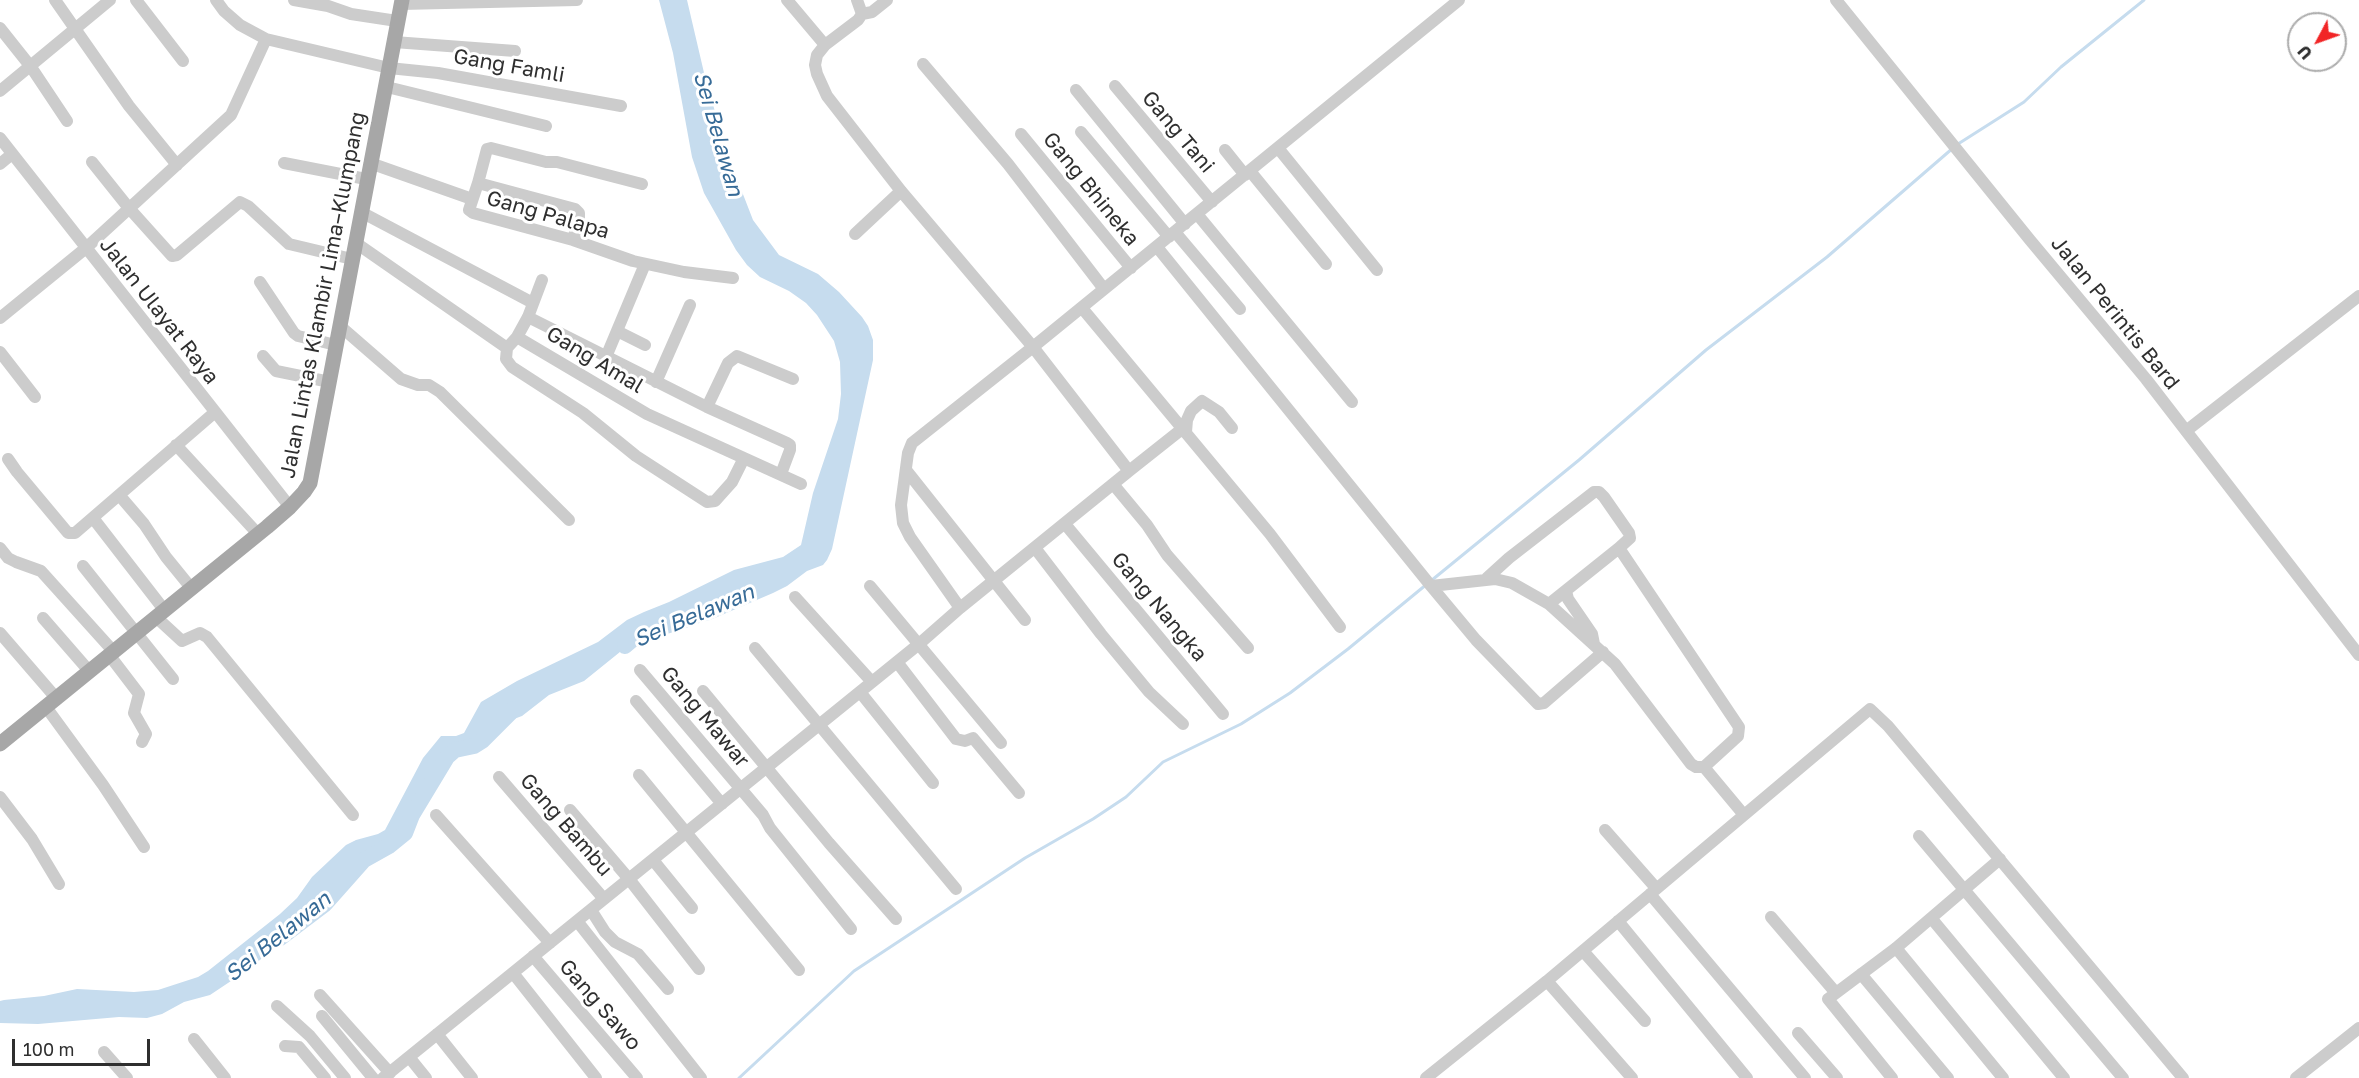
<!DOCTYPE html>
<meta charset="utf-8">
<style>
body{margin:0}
#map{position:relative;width:2359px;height:1078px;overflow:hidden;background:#fff;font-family:"Golos Text",sans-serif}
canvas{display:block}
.north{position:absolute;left:2287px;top:12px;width:60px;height:60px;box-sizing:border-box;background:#fff;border:2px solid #acacac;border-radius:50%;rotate:229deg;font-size:16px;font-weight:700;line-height:24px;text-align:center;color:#2f2f2f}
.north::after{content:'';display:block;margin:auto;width:21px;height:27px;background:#f12526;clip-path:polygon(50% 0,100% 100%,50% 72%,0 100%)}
.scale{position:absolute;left:12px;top:1039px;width:138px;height:27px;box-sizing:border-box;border:3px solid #2f2f2f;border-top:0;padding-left:8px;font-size:18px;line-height:21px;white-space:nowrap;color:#2f2f2f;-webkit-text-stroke:4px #fff;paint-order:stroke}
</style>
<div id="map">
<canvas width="2359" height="1078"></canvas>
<div class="north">U</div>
<div class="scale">100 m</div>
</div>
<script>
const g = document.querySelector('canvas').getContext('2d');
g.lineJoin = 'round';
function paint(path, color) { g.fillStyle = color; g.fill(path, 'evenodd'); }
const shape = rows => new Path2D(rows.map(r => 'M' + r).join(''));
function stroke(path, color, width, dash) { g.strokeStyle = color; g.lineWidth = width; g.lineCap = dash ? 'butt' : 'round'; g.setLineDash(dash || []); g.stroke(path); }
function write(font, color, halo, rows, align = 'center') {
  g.font = font + ' "Golos Text",sans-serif'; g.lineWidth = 6; g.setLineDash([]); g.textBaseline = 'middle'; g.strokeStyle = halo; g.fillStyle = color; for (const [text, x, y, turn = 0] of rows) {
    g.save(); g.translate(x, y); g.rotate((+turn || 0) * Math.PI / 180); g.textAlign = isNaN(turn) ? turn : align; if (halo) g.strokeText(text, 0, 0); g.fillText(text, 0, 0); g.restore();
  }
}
paint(shape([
 [659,0,687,0,705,77,727,153,753,220,779,255,818,274,839,292,862,317,868,326,873,340,873,360,832,549,827,560,823,565,807,571,787,586,773,593,710,620,685,627,658,627,646,631,584,681,549,695,522,716,492,727,476,740,450,750,441,759,438,770,427,779,408,821,394,838,355,871,270,952,246,971,210,995,184,1002,162,1014,147,1018,119,1017,38,1024,0,1023,0,1001,4,1000,44,996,77,989,134,992,158,990,198,977,208,971,280,914,297,898,312,877,346,845,356,840,378,834,385,830,423,758,441,736,456,736,464,733,481,702,517,681,598,642,627,620,644,612,669,602,734,570,783,557,801,545,813,493,838,419,841,394,840,362,834,341,817,315,806,303,789,291,760,277,747,265,736,250,704,193,692,157,673,53]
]), '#c6dcee');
stroke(shape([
 [1958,144,2024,102,2061,67,2144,0],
 [1432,580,1579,460,1706,350,1827,257,1953,148],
 [739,1078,854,971,1025,858,1093,819,1126,797,1163,762,1241,724,1290,693,1348,649,1427,584]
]), '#c6dcee', 3);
stroke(shape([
 [625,646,638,635,685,620],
 [280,938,325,904,364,860,389,846,405,833,412,815,447,757,455,750,474,746,482,741,514,709]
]), '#c6dcee', 16);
stroke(shape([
 [55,0,129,106,177,165],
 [136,0,183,61],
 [216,0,224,11,240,25,266,39,389,68,438,73,621,106],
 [294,0,328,6,351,14,397,21],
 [787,0,825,45],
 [1836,0,2030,240,2146,379,2359,655],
 [401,4,577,0],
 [862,14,872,12,887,0],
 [0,28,31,67,67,121],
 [394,42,515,51],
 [923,64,1008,164,1104,289],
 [1115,86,1212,202],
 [387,87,546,126],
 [1076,90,1185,224],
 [0,91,110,0],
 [1081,132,1169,237],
 [1021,134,1131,268],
 [0,138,290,507],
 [1278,148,1377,270],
 [1225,150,1245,175],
 [92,162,128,207,172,256,177,255,240,202,248,206,289,244,352,259],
 [284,163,366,179],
 [370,163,472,199],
 [0,164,12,154],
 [1250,171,1326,264],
 [478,183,469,210,473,213,573,240,633,261,684,272,733,278],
 [361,212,533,303],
 [1197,214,1352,402],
 [1175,232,1240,309],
 [855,234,901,191],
 [573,240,579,217,579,213,575,209,478,183,487,149,491,148,546,162,557,162,642,184],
 [356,243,507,348,517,337,647,414,801,484],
 [1157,247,1431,586,1495,579,1512,583,1549,604,1619,548,1630,538,1629,533,1604,497,1599,492,1594,492,1509,558,1487,578],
 [260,282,294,333,298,336,336,345],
 [1082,308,1270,534,1340,627],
 [528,317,707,407,787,443,790,445,790,450,781,474],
 [0,318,86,248,231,115,266,39],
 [340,326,401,379,418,385,429,385,440,392,569,520],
 [617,331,645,345],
 [517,337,528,317,542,280],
 [507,348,506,359,512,367,583,413,636,456,707,502,715,501,732,482,744,458],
 [0,352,35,397],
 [263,356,276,371,330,382],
 [606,357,645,264],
 [656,382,690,305],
 [707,407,728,363,737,356,793,379],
 [2186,431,2359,296],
 [1186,432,1187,420,1191,411,1202,401,1219,412,1232,428],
 [176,445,258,534],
 [8,459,17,472,68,533,75,533,214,413],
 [906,470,1025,620],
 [1129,471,1182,429],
 [1113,484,1147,525,1167,555,1248,648],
 [120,496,144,524,166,557,192,589],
 [93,518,165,611],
 [1065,524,1223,714],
 [0,548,8,558,16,562,41,571,114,652],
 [1035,548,1101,634,1149,692,1183,724],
 [83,566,173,679],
 [870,586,1001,743],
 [1431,586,1476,640,1538,704,1544,703,1603,652],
 [1566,591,1568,599,1592,634,1594,644],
 [795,597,872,682],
 [1549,604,1615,664,1691,764,1696,767,1704,767,1738,736,1739,727,1619,548],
 [960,608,910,537,903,523,901,505,908,453,912,443,1033,347,1459,0],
 [43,618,90,672],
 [157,618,182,641,200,633,207,637,353,815],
 [0,633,57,699],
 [755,648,956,889],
 [110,656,139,694,134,713,146,734,142,742],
 [897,662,956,739,965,741,973,738,1019,793],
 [640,670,763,815,770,828,851,929],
 [703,691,829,843,896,919],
 [860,692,933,783],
 [636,701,722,804],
 [46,707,103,785,144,847],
 [1704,767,1744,815],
 [639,775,799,970],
 [499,777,604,899],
 [0,797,32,839,59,884],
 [570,810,629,879,699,969],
 [436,815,550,943],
 [1605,830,1656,888],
 [1919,836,2123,1078],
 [653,860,692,908],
 [1650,894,1805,1078],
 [591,910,605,932,615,942,638,954,668,989],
 [1771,917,1836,993],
 [1932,919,2064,1078],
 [577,921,701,1078],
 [1618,921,1747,1078],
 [1896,948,2003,1078],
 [1583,951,1645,1021],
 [533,956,637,1078],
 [513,973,596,1078],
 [1861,974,1948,1078],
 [1547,981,1632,1078],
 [320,995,390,1073],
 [277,1006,310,1036,345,1078],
 [322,1016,373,1078],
 [1798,1033,1837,1078],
 [437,1034,472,1078],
 [194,1039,225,1078],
 [285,1046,299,1047,325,1078],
 [104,1052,127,1078],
 [409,1057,426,1078],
 [383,1078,919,644,960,608,1129,471,1033,347,901,191,827,96,817,74,815,65,817,55,825,45,858,20,862,14,857,0],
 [1426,1078,1547,981,1870,709,1888,726,2183,1078],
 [1892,1078,1828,999,1896,948,2000,859],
 [2296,1078,2359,1028]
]), '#ccc', 12);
stroke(shape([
 [0,744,267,527,290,507,304,492,310,483,402,0]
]), '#a7a7a7', 15);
write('21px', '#2f2f2f', '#fff', [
 ["Gang Famli",509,66,10],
 ["Gang Tani",1178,132,50],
 ["Gang Bhineka",1091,189,51],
 ["Gang Palapa",548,215,16],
 ["Jalan Lintas Klambir Lima–Klumpang",323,295,-79],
 ["Jalan Ulayat Raya",159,311,52],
 ["Jalan Perintis Bard",2115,313,51],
 ["Gang Amal",595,360,31],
 ["Gang Nangka",1159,607,50],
 ["Gang Mawar",705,717,50],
 ["Gang Bambu",566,825,49],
 ["Gang Sawo",600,1005,49]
]);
write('italic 22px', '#376b97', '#fff', [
 ["Sei Belawan",718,134,74],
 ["Sei Belawan",694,616,-23],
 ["Sei Belawan",278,937,-39]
]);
</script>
